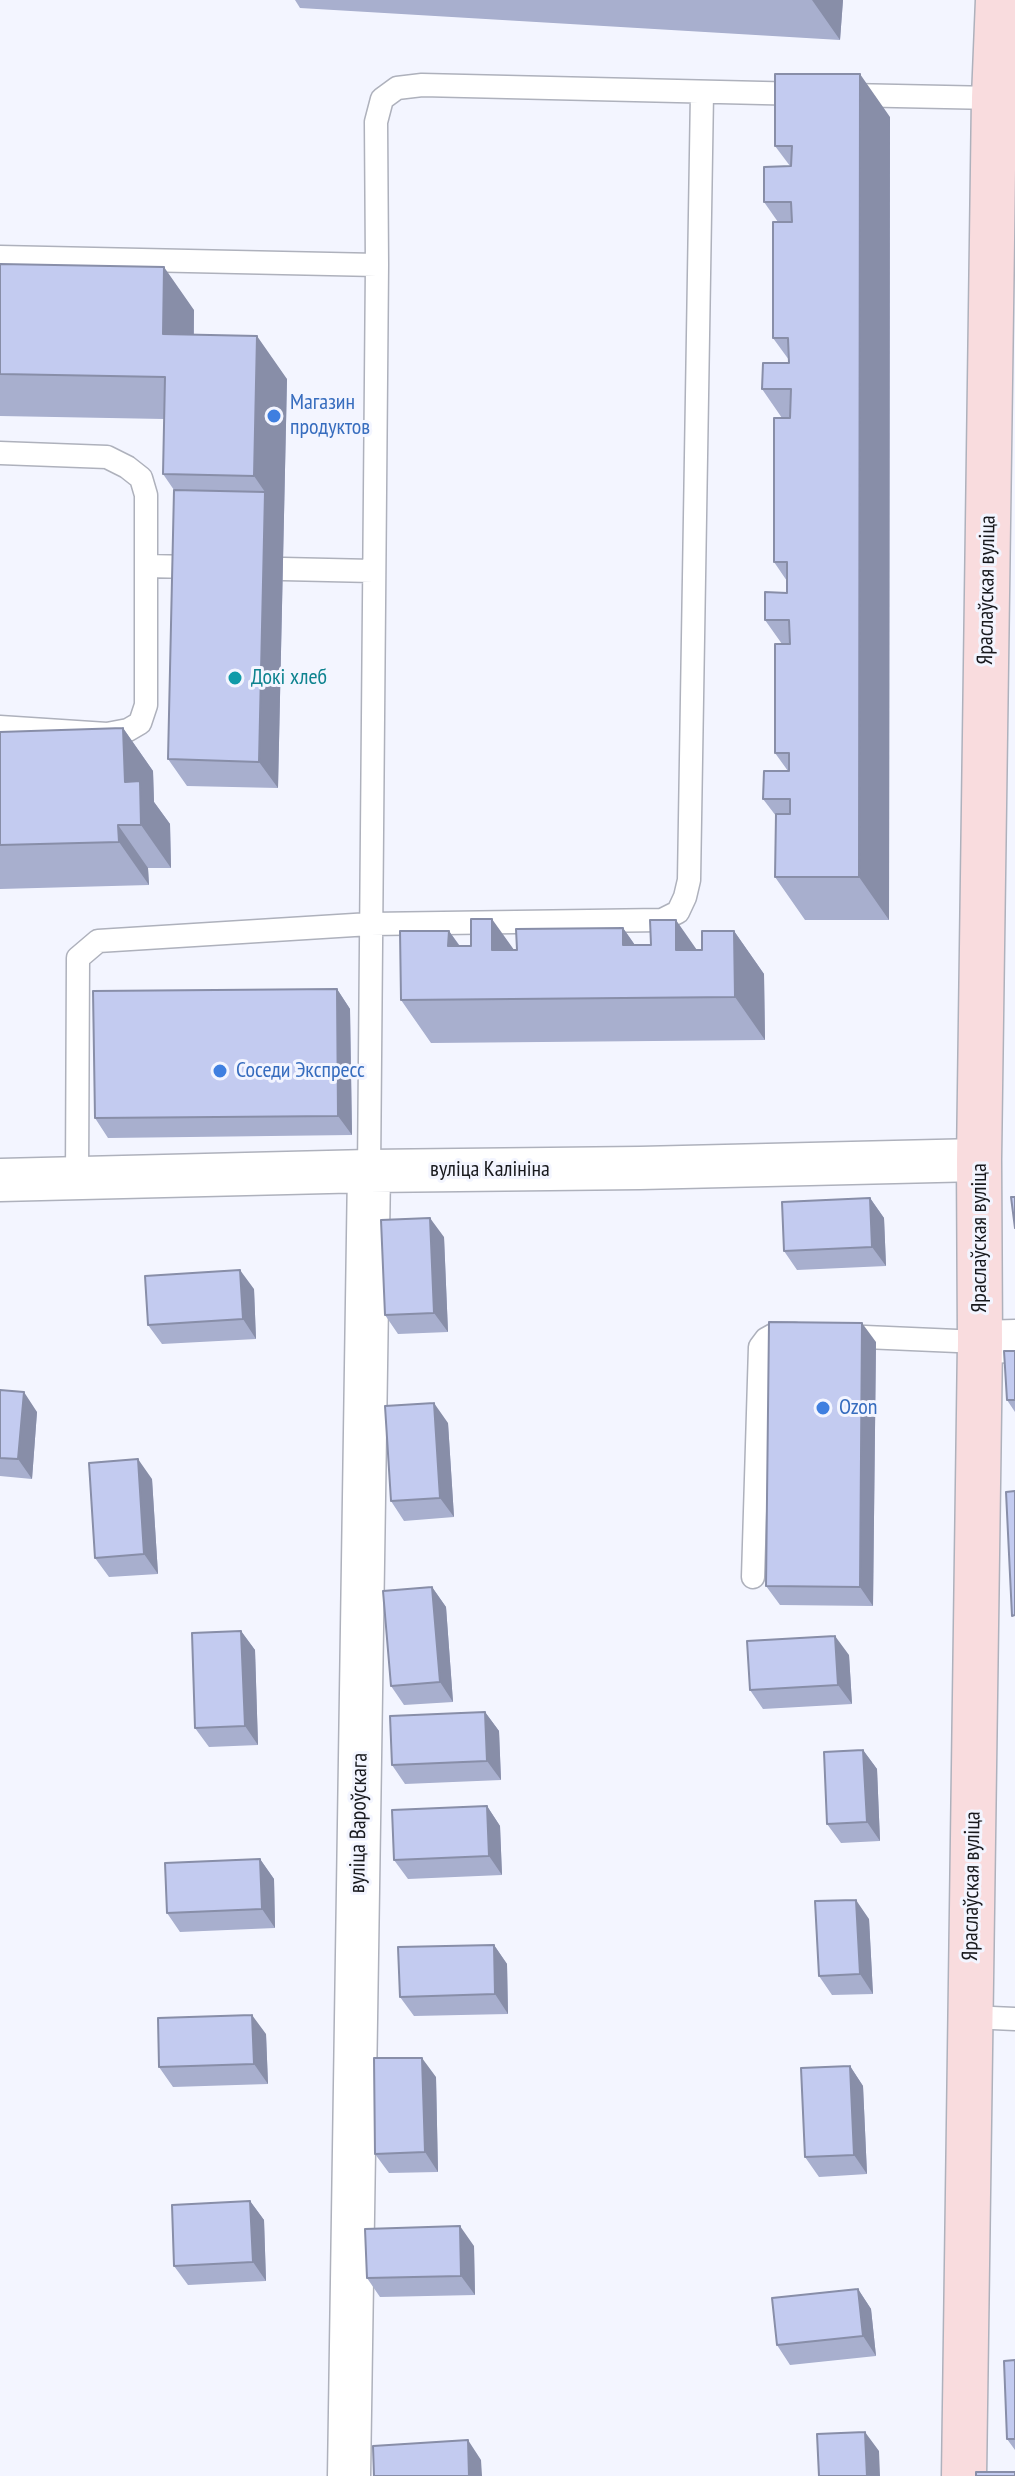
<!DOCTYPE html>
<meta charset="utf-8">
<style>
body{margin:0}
canvas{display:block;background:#f3f5ff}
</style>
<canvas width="1015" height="2476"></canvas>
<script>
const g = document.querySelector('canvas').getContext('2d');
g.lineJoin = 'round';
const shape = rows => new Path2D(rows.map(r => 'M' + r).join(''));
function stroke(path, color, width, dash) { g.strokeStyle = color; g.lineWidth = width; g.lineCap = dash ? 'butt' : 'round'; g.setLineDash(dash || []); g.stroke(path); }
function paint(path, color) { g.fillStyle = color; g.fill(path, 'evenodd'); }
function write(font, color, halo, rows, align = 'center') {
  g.font = font + ' "PT Sans Narrow",sans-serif'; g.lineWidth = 6; g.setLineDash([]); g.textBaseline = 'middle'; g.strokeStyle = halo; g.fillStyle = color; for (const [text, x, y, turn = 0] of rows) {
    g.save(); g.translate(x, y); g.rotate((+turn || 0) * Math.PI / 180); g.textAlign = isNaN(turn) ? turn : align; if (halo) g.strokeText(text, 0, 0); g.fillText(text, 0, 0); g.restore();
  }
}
const lane = shape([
 [848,95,994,98],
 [0,257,377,265],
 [0,453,107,457,127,467,141,478,146,495,146,705,140,723,128,730,107,734,0,727],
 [146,566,192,567],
 [283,569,373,571],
 [369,1171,377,265,376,122,382,99,397,88,422,85,805,94],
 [77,1178,78,958,98,941,370,924,662,920,678,912,685,897,689,880,702,93],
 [842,1336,980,1342],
 [753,1577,760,1347,766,1339,775,1334,795,1334],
 [970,2017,1015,2019]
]);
const street = shape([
 [0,1180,369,1171,640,1168,979,1160],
 [980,1342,1015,1341],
 [349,2476,369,1171]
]);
const secondary = shape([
 [964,2476,980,1342,979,1160,994,98,998,0]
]);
stroke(lane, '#aeb1bc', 25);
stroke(street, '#aeb1bc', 45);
stroke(secondary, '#aeb1bc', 47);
stroke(lane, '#fff', 22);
stroke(street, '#fff', 42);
stroke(secondary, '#f9dcde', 44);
paint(shape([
 [295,0,843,0,840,40,300,8],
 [890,117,889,920,805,920,775,877,776,816,763,799,788,771,775,753,782,644,765,620,787,593,787,581,774,562,782,418,762,389,789,363,789,360,773,338,778,222,764,202,790,166,775,146],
 [0,264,194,310,194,335,287,379,278,788,187,786,168,759,174,490,163,474,164,419,0,416],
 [123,728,153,771,154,802,170,824,171,868,148,868,149,885,0,889,0,732],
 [623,928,635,945,697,950,702,950,734,931,764,974,765,1040,431,1043,401,1000,449,931,460,946,513,950],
 [337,989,350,1009,352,1135,108,1138,95,1118],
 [870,1198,884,1218,886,1266,797,1270,784,1251],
 [444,1237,448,1332,398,1334,385,1315],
 [254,1289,256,1339,162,1344,148,1325],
 [876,1342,873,1606,780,1605,766,1586],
 [1015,1351,1015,1412,1007,1400],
 [0,1390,37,1412,32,1479,0,1476],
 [448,1423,454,1517,404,1521,391,1501],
 [152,1479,158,1574,109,1577,95,1558],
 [432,1587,446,1607,453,1702,404,1705,391,1686],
 [241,1631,255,1650,258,1745,209,1747,195,1728],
 [849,1655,852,1704,763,1709,750,1690],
 [485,1712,499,1731,501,1780,405,1784,392,1765],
 [863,1750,877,1769,880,1841,841,1843,827,1824],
 [487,1806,500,1826,502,1875,408,1879,394,1860],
 [260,1859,274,1879,275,1928,180,1932,167,1913],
 [869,1919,873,1994,832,1995,819,1976],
 [494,1945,507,1964,508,2014,414,2016,400,1997],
 [266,2034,268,2084,173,2087,159,2067],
 [850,2066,863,2086,867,2174,819,2177,805,2157],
 [436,2077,438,2172,389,2173,375,2154],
 [250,2201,264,2220,266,2281,188,2285,174,2266],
 [474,2246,475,2295,380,2297,367,2278],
 [858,2289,871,2309,876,2356,790,2365,777,2345],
 [1015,2360,1015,2450,1007,2439]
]), '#a8afce');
paint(shape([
 [812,0,843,0,840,40],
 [860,74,890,117,889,920,859,877],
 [164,267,194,310,193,377,163,334],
 [257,336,287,379,278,788,259,762,265,492,254,476],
 [123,728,153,771,154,802,170,824,171,868,141,825,125,782],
 [118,825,148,868,149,885,119,842],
 [492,919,522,961,492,950],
 [676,920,706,963,676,950],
 [623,928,653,971,623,945],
 [449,931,479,974,448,946],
 [734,931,764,974,765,1040,735,997],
 [337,989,350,1009,352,1135,338,1116],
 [870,1198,884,1218,886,1266,872,1247],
 [430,1218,444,1237,448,1332,434,1313],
 [240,1270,254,1289,256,1339,243,1319],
 [862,1323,876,1342,873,1606,860,1587],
 [24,1392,37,1412,32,1479,18,1459],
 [434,1403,448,1423,454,1517,440,1498],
 [138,1459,152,1479,158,1574,144,1554],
 [432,1587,446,1607,453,1702,440,1682],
 [241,1631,255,1650,258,1745,245,1726],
 [835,1636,849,1655,852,1704,838,1685],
 [485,1712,499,1731,501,1780,487,1761],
 [863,1750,877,1769,880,1841,867,1822],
 [487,1806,500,1826,502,1875,489,1856],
 [260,1859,274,1879,275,1928,262,1909],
 [856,1900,869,1919,873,1994,860,1974],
 [494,1945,507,1964,508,2014,495,1994],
 [252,2015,266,2034,268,2084,254,2064],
 [422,2058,436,2077,438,2172,425,2152],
 [850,2066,863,2086,867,2174,854,2155],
 [250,2201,264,2220,266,2281,253,2262],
 [460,2226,474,2246,475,2295,461,2276],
 [858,2289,871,2309,876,2356,863,2336],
 [865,2432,879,2451,880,2476,867,2476],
 [468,2440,481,2460,482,2476,469,2476]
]), '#888ea8');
const building = shape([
 [775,74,860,74,859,877,775,877,776,814,790,814,790,799,763,799,764,771,789,771,789,753,775,753,775,644,790,644,789,620,765,620,765,592,787,593,787,562,774,562,774,418,790,418,791,389,762,389,763,363,789,363,788,338,773,338,773,222,792,222,791,202,764,202,764,167,791,166,792,146,775,146,775,74],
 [0,264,164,267,163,334,257,336,254,476,163,474,165,377,0,374,0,264],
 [174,490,265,492,259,762,168,759,174,490],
 [123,728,125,782,140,781,141,825,118,825,119,842,0,845,0,732,123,728],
 [471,919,492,919,492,950,517,950,516,929,623,928,623,945,651,945,650,920,676,920,676,950,702,950,702,931,734,931,735,997,401,1000,400,931,449,931,448,946,471,946,471,919],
 [337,989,338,1116,95,1118,93,991,337,989],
 [1011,1197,1015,1197,1015,1228,1011,1197],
 [870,1198,872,1247,784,1251,782,1202,870,1198],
 [430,1218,434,1313,385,1315,381,1220,430,1218],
 [240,1270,243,1319,148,1325,145,1276,240,1270],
 [769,1322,862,1323,860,1587,766,1586,769,1322],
 [1004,1351,1015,1351,1015,1400,1007,1400,1004,1351],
 [0,1390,24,1392,18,1459,0,1458,0,1390],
 [434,1403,440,1498,391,1501,385,1406,434,1403],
 [138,1459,144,1554,95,1558,89,1463,138,1459],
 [1015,1491,1015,1615,1012,1616,1006,1492,1015,1491],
 [432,1587,440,1682,391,1686,383,1591,432,1587],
 [241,1631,245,1726,195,1728,192,1633,241,1631],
 [835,1636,838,1685,750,1690,747,1641,835,1636],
 [485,1712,487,1761,392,1765,390,1716,485,1712],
 [863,1750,867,1822,827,1824,824,1752,863,1750],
 [487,1806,489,1856,394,1860,392,1810,487,1806],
 [260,1859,262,1909,167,1913,165,1863,260,1859],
 [856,1900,860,1974,819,1976,815,1901,856,1900],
 [494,1945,495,1994,400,1997,398,1947,494,1945],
 [252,2015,254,2064,159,2067,158,2018,252,2015],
 [374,2058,422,2058,425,2152,375,2154,374,2058],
 [850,2066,854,2155,805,2157,801,2068,850,2066],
 [250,2201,253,2262,174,2266,172,2205,250,2201],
 [460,2226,461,2276,367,2278,365,2229,460,2226],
 [858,2289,863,2336,777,2345,772,2298,858,2289],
 [1015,2360,1015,2439,1007,2439,1004,2361,1015,2360],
 [865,2432,867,2476,819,2476,817,2434,865,2432],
 [468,2440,469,2476,374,2476,373,2446,468,2440],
 [976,2472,1015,2472,1015,2476,976,2476,976,2472]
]);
paint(building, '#c3cbf0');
stroke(building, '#888ea8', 2);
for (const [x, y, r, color] of [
 [274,416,8,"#3f7fe0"],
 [235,678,8,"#0f9aa8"],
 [220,1071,8,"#3f7fe0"],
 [823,1408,8,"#3f7fe0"]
]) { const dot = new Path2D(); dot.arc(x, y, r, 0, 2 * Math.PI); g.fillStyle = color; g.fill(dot); stroke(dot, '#f3f5ff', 3); }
write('22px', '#366cbe', '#f3f5ff', [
 ["Магазин",290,403],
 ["продуктов",290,428],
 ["Соседи Экспресс",236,1071],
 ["Ozon",839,1408]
], 'left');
write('22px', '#18191d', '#f3f5ff', [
 ["Яраслаўская вуліца",987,590,-89],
 ["вуліца Калініна",490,1170],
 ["Яраслаўская вуліца",980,1238,-90],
 ["вуліца Вароўскага",359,1823,-89],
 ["Яраслаўская вуліца",972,1886,-89]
]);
write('22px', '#0d838f', '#f3f5ff', [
 ["Докі хлеб",251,678]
], 'left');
</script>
